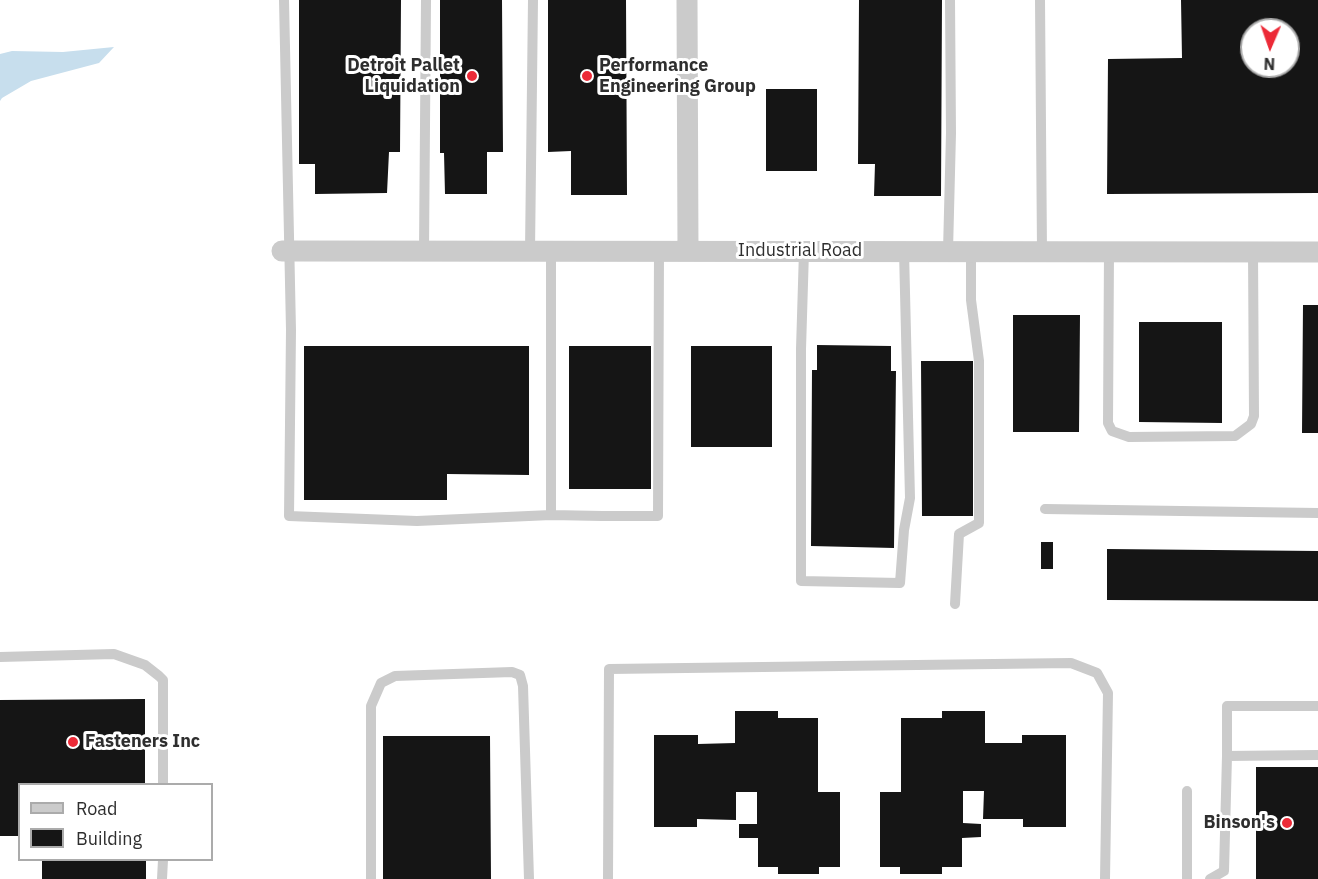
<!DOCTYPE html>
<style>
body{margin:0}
#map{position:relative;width:1318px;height:879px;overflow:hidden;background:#fff;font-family:"IBM Plex Sans",sans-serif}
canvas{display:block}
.legend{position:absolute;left:18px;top:783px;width:195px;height:78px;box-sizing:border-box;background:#fff;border:2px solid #ababab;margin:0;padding:8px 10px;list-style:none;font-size:18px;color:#2e2e2e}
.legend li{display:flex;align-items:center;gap:12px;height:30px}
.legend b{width:30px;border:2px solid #ababab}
.north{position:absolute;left:1240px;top:18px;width:60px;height:60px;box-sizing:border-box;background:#fff;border:2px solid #ababab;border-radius:50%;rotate:182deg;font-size:16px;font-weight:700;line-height:24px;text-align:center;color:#2e2e2e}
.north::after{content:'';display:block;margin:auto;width:21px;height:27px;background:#ec2a37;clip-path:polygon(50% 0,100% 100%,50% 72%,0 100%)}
</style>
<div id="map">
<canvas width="1318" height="879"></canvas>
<ul class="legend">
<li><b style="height:8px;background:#cbcbcb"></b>Road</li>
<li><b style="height:16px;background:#151515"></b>Building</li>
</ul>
<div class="north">N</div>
</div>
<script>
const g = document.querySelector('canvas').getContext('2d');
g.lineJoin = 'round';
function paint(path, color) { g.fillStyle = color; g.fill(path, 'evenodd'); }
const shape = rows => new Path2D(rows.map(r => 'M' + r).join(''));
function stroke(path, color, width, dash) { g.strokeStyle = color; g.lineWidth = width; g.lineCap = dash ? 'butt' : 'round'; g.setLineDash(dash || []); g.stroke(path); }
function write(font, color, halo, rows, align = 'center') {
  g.font = font + ' "IBM Plex Sans",sans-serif'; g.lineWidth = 6; g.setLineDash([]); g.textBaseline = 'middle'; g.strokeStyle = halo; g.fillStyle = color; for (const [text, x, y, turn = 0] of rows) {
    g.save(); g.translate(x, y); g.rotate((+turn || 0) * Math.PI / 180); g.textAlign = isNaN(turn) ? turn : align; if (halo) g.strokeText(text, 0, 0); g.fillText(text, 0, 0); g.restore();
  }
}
paint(shape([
 [114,47,99,63,31,81,2,98,0,101,0,54,12,51,63,52]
]), '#c7deed');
paint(shape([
 [299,0,401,0,400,152,389,152,387,193,315,194,315,164,299,164],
 [440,0,502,0,503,152,487,152,487,194,445,194,444,153,440,153],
 [548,0,626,0,627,195,571,195,571,151,548,152],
 [859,0,942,0,941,196,874,196,875,164,858,164],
 [1181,0,1318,0,1318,193,1107,194,1108,59,1182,58],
 [1252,30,1288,30,1288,66,1252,66],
 [766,89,817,89,817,171,766,171],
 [1303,305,1318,305,1318,433,1302,433],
 [1013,315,1080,315,1079,432,1013,432],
 [1139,322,1222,322,1222,423,1139,422],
 [817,345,891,346,891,371,896,371,894,548,811,546,812,370,817,370],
 [304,346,529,346,529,475,447,474,447,500,304,500],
 [569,346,651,346,651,489,569,489],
 [691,346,772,346,772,447,691,447],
 [921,361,973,361,973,516,922,516],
 [1041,542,1053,542,1053,569,1041,569],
 [1107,549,1318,551,1318,601,1107,600],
 [145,699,145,784,20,784,20,836,0,836,0,700],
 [735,711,778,711,778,718,818,718,818,792,840,792,840,867,819,867,819,874,778,874,778,867,758,867,758,838,739,838,739,824,757,824,757,792,736,792,736,820,697,819,697,827,654,827,654,735,698,735,698,744,735,743],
 [942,711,985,711,985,743,1022,743,1022,735,1066,735,1066,827,1023,827,1023,819,983,819,984,791,963,791,963,823,981,824,981,837,962,838,962,867,942,867,942,874,900,874,900,867,880,867,880,792,901,792,901,718,942,718],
 [383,736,490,736,491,879,383,879],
 [1256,767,1318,767,1318,879,1256,879],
 [42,860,146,860,146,879,42,879]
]), '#151515');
stroke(shape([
 [284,0,291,330,289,516,417,521,551,515],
 [1040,0,1042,251],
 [424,251,426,0],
 [530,251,533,0],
 [551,251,551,515,602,516,658,516,659,251],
 [804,251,801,349,801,581,900,583,904,530,910,498,904,251],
 [948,251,951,133,950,0],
 [1109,251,1108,423,1112,431,1129,437,1235,436,1251,424,1254,416,1253,252],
 [1045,509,1318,513],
 [955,604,959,534,979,523,979,361,971,300,971,251],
 [0,657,114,654,145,665,159,676,163,680,163,784],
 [1227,756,1227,706,1318,706],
 [1187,791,1187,879],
 [162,879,163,860],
 [371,879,371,706,381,683,395,676,512,672,520,675,523,686,529,879],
 [608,879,609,669,1071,663,1097,673,1108,693,1105,879],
 [1210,879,1224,871,1227,756,1318,755]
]), '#cbcbcb', 10);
stroke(shape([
 [687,0,688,251],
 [282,251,1318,252]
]), '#cbcbcb', 21);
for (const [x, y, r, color] of [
 [472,76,6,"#ec2a37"],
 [587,76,6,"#ec2a37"],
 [73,742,6,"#ec2a37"],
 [1287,823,6,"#ec2a37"]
]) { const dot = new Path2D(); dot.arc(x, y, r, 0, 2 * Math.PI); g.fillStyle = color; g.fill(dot); stroke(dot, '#fff', 2); }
write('bold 18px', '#2e2e2e', '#fff', [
 ["Detroit Pallet",460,66],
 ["Liquidation",460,87],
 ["Performance",599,66,"left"],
 ["Engineering Group",599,87,"left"],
 ["Fasteners Inc",85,742,"left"],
 ["Binson's",1275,823]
], 'right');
write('18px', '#2e2e2e', '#fff', [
 ["Industrial Road",800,251]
]);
</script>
